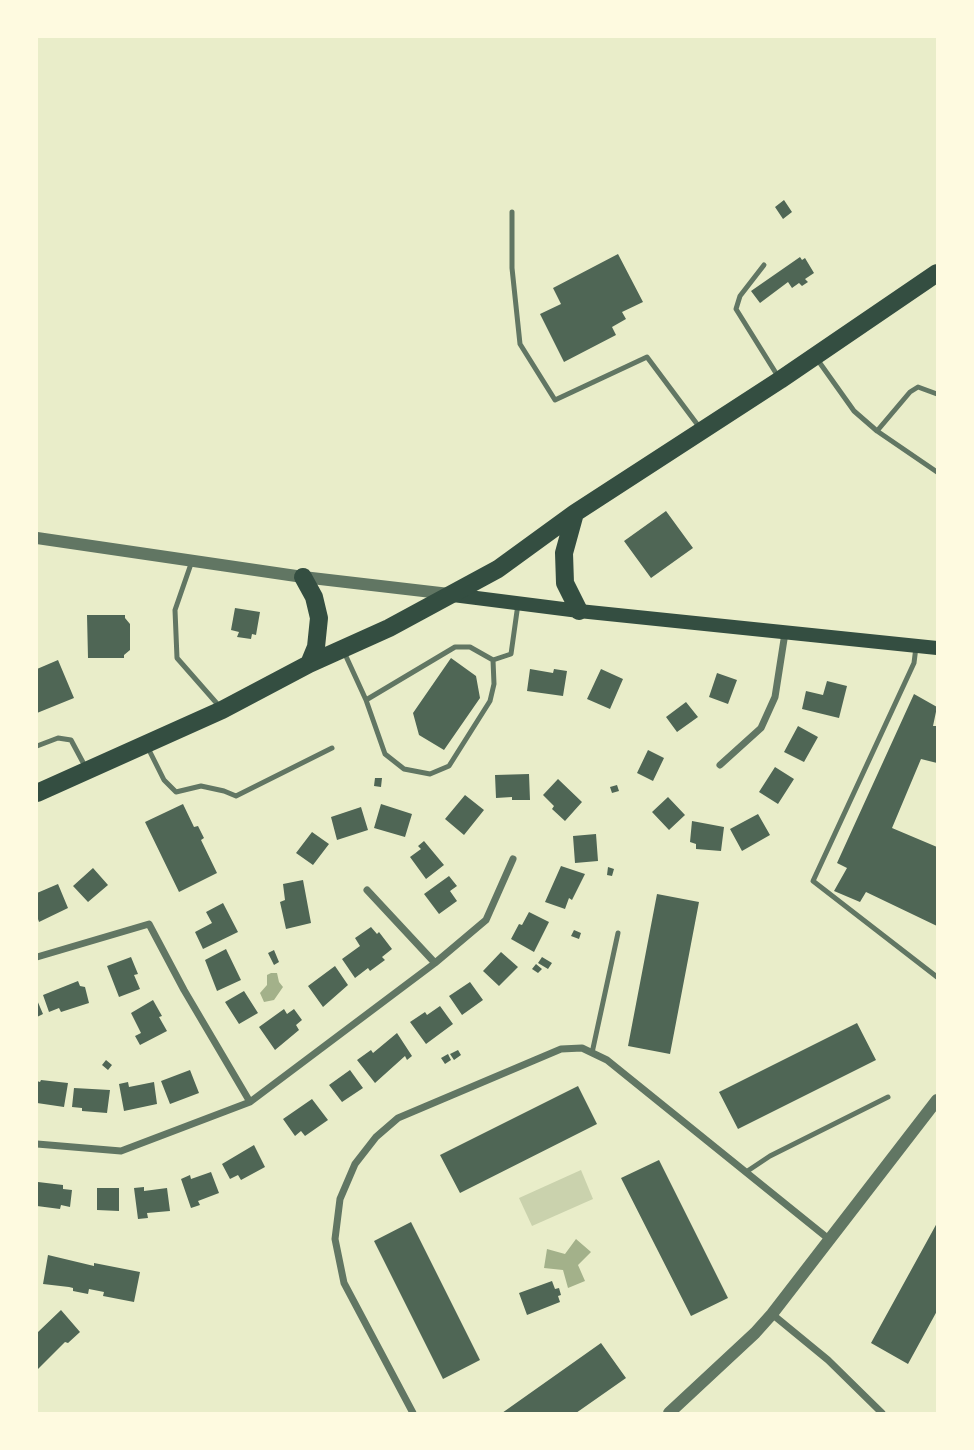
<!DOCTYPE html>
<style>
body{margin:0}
#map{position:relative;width:974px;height:1450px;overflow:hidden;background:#e9edc9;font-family:"DM Sans",sans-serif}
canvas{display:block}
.frame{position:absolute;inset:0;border:38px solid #fefae0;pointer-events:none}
</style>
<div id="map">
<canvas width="974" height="1450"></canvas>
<div class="frame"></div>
</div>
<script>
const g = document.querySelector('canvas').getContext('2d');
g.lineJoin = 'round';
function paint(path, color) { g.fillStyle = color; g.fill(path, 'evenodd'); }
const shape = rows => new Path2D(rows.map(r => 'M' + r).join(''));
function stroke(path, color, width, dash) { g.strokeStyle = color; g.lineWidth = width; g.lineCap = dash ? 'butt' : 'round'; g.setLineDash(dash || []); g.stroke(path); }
paint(shape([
 [581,1170,593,1199,532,1226,519,1198]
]), '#cad2ad');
paint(shape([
 [271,973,277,973,279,982,283,987,274,1000,264,1002,260,993,267,985,267,975],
 [576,1239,591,1252,578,1265,585,1281,568,1288,563,1270,544,1268,547,1249,565,1254]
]), '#a3b18a');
paint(shape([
 [784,200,792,212,783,219,775,207],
 [618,254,643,302,622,312,626,319,612,327,616,335,564,362,540,314,561,304,553,288],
 [800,257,802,260,805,258,814,273,805,279,808,282,802,286,799,283,792,288,788,282,760,303,751,291],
 [666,511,693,548,651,578,624,541],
 [235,608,260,612,256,635,252,634,251,639,237,637,239,632,231,630],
 [87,615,125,615,125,618,130,624,130,650,124,655,124,658,88,658],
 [451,658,476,676,480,698,444,750,419,735,413,713],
 [58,660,74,698,37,713,37,669],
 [530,669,553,673,554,669,567,671,563,696,527,691],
 [601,669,623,679,610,709,587,699],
 [717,673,737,680,728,704,709,697],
 [827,681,847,686,839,718,802,709,806,691,823,695],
 [914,694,937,707,933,726,937,726,937,763,921,759,892,828,937,847,937,926,866,892,860,902,834,891,847,868,837,863],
 [686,702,698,717,677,732,666,717],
 [798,726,818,737,804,762,784,752],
 [648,750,664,758,653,781,637,773],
 [775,767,794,779,778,804,759,792],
 [529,774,530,800,512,800,512,797,496,798,495,775],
 [375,778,382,778,381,787,374,786],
 [558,779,582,802,565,821,552,809,554,806,543,795],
 [617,785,619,791,612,793,610,787],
 [465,795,484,810,464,835,445,819],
 [668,797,685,815,669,830,652,812],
 [183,804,194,827,198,826,204,838,201,840,217,873,179,892,145,822],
 [381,804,412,814,405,837,374,828],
 [361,807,368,830,337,840,331,817],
 [758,814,770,835,742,851,730,829],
 [692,821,724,827,721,851,696,849,696,844,690,842],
 [312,832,329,844,313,865,296,853],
 [596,834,598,861,575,863,573,836],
 [424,841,444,865,426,879,410,857,421,849,418,846],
 [561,866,585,874,572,900,569,898,565,909,545,902],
 [608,867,614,869,612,876,607,875],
 [93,868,108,885,88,902,73,886],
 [449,876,457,886,450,891,457,901,439,914,424,894],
 [303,880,311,923,286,929,280,902,285,900,283,884],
 [58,884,68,908,39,922,37,916,37,893],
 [657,894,699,902,670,1054,628,1046],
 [223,903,238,932,203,949,195,932,212,923,206,912],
 [529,912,549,922,534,952,511,939,519,924,522,925],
 [371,927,377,934,379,932,392,949,382,957,385,960,370,971,368,968,355,978,342,959,360,946,355,938],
 [574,930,581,933,579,939,571,936],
 [226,949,241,980,217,991,205,960],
 [274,950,279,962,274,965,268,953],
 [501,952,518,967,499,986,483,971],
 [131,957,138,974,134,975,140,989,119,997,107,966],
 [542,957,552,963,548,969,538,963],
 [536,964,542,969,538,973,532,969],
 [335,966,348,985,323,1007,308,986],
 [78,981,80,986,85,987,89,1003,61,1012,59,1008,49,1012,43,995],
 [470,982,483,1000,462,1015,449,996],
 [244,991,258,1013,239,1024,225,1002],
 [37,1000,43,1014,37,1017],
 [153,1000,162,1016,159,1017,167,1031,140,1045,135,1036,141,1033,131,1013],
 [440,1006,453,1024,426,1044,410,1022,425,1012,427,1015],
 [284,1009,287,1014,294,1009,302,1020,296,1025,299,1030,275,1050,259,1027],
 [857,1023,876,1060,738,1129,719,1092],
 [397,1033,412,1056,407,1060,405,1056,375,1083,357,1060,371,1050,373,1053],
 [458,1050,461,1055,454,1060,450,1054],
 [448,1054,451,1060,445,1064,441,1058],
 [106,1060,112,1065,108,1070,102,1065],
 [190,1070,199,1093,170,1104,161,1081],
 [350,1070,363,1088,342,1102,329,1085],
 [41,1080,68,1083,64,1107,37,1103,37,1081,40,1082],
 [128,1082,129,1087,154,1082,157,1104,124,1111,119,1084],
 [578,1086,597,1124,460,1193,440,1155],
 [74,1088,110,1090,107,1113,82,1111,82,1108,72,1107],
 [312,1099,328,1120,305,1136,301,1131,295,1136,283,1119],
 [254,1145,265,1167,241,1180,238,1175,230,1179,222,1164],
 [659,1160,728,1298,691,1316,621,1178],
 [211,1172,219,1193,198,1201,200,1205,191,1208,181,1179,190,1175,191,1179],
 [38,1182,63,1185,63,1189,72,1190,70,1207,61,1205,60,1209,37,1206],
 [144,1187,144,1191,167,1188,170,1211,147,1213,148,1218,138,1219,134,1188],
 [97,1188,119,1188,119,1211,97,1210],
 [411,1222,480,1360,443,1379,374,1241],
 [937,1223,937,1311,908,1364,871,1343],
 [48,1255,94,1266,94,1263,140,1272,134,1302,103,1296,104,1292,89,1289,88,1294,73,1291,73,1288,69,1287,43,1284],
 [552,1281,555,1289,559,1288,561,1295,558,1296,560,1302,527,1315,519,1293],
 [61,1310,80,1332,68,1343,65,1342,37,1370,37,1330,38,1332],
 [601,1343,626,1378,576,1413,502,1413]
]), '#4f6655');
stroke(shape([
 [512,212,512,268,520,344,555,400,647,357,700,428],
 [764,265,740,296,736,309,779,378],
 [817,359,854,411,877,431,937,472],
 [877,431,910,392,918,387,937,394],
 [192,561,175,610,177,658,220,707],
 [916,647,914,663,813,881,937,977],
 [344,652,366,700],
 [493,660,494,684,490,701,449,766,430,774,404,769,385,754,366,700,455,647,470,647,493,660,511,654,518,604],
 [37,746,58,738,71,740,86,768],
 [148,748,164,780,176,792,201,786,224,791,236,796,332,748],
 [592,1053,618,933],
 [746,1172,770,1156,888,1097]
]), '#617663', 5);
stroke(shape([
 [720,765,761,728,775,697,785,633],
 [367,890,435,963],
 [37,957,149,924,184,990,250,1102],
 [37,1144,121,1151,250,1102,435,963,486,920,513,859],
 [772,1314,828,1360,882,1413],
 [413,1413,344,1283,335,1239,340,1199,355,1164,376,1137,398,1118,561,1049,582,1048,607,1060,830,1240]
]), '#617663', 7);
stroke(shape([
 [37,538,303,577,449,594],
 [669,1413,755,1333,772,1314,937,1100]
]), '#617663', 12);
stroke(shape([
 [453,595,579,611,937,648]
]), '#344e41', 14);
stroke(shape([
 [575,513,564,553,565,583,579,611],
 [303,577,314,597,319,618,316,647,309,664],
 [37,793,222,710,309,664,389,628,498,569,575,513,780,380,937,273]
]), '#344e41', 18);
</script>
